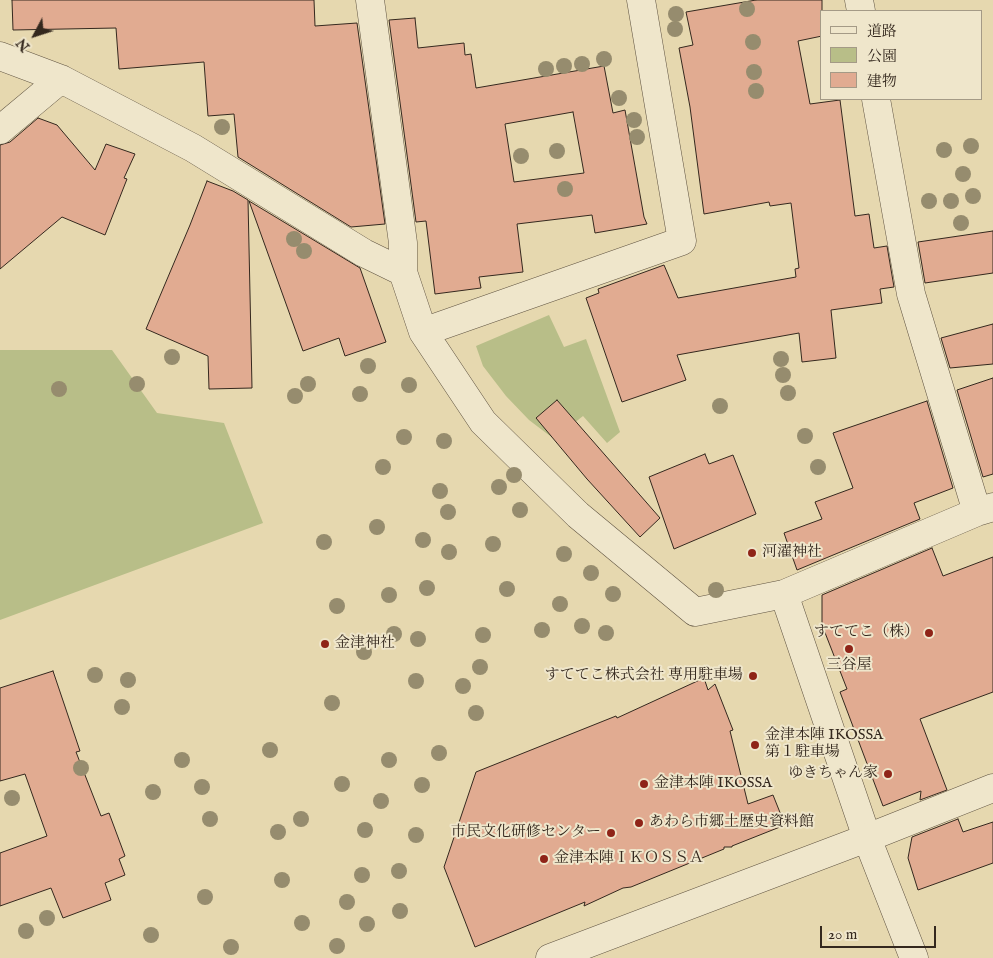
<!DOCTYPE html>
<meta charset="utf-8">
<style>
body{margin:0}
#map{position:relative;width:993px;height:958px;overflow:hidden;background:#e6d8af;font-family:"IM FELL English","Noto Serif JP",serif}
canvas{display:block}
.legend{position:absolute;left:820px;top:10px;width:162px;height:90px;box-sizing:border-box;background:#efe6cb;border:1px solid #a49a86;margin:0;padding:6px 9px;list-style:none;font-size:15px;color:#34281e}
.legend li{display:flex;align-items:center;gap:10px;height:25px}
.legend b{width:25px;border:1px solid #a49a86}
.north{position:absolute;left:10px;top:10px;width:50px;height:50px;-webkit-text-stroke:4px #efe6cb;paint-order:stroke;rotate:230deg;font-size:14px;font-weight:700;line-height:20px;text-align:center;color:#34281e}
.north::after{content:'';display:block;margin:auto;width:18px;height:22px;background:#34281e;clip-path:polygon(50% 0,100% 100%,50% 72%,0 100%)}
.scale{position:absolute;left:820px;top:926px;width:116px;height:22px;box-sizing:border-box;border:2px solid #34281e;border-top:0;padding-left:6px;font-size:15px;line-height:18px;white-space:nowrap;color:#34281e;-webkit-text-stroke:4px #efe6cb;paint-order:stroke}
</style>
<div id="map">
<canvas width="993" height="958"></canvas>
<ul class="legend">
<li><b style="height:6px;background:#efe6cb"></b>道路</li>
<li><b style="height:14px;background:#b8be88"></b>公園</li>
<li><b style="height:14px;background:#e1ab91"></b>建物</li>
</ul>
<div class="north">N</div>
<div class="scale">20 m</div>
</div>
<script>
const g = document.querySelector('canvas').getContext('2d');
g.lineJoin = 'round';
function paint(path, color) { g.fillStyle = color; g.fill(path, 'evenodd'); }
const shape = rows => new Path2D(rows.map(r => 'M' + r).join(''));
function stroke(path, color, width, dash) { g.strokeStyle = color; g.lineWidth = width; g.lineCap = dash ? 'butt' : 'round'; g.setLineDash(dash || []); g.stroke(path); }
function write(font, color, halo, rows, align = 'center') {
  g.font = font + ' "IM FELL English","Noto Serif JP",serif'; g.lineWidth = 4; g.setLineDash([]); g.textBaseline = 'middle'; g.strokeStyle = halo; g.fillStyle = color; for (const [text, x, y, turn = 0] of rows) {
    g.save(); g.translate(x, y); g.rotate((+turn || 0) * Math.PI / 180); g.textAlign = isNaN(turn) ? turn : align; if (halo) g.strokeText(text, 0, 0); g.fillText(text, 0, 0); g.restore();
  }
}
paint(shape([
 [549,315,564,347,586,339,620,432,607,443,583,416,554,439,529,420,506,396,483,366,476,346],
 [0,350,112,350,157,413,224,423,263,523,0,620]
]), '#b8be88');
const building = shape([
 [12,0,314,0,315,26,357,23,385,224,351,227,238,157,234,114,208,116,204,62,119,69,116,28,13,30,12,0],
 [756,0,822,0,822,36,798,41,810,104,840,100,855,216,869,214,874,248,887,246,894,287,880,289,882,303,831,310,836,358,802,362,799,333,677,355,686,380,622,402,586,298,599,293,598,289,664,265,678,298,796,277,795,269,799,268,791,203,770,206,769,202,704,214,690,107,679,48,693,45,686,12,756,0],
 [415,18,418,48,464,43,465,55,471,54,476,88,604,66,613,113,625,110,644,217,647,224,595,233,592,215,517,224,523,272,479,277,481,288,435,294,426,221,416,222,389,20,415,18],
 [573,112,584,173,514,182,505,124,573,112],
 [38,118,57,125,95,170,106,144,135,154,124,178,127,179,105,235,62,217,0,269,0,145,10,142,38,118],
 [207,181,233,191,248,200,252,388,209,389,208,356,146,329,190,225,207,181],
 [249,201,360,268,386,342,345,356,339,338,303,351,249,201],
 [993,231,993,273,925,283,918,242,993,231],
 [993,324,993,364,950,368,941,338,993,324],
 [993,378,993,474,983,477,957,390,993,378],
 [557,400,660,518,640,537,587,479,536,418,557,400],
 [927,401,953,488,914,503,920,519,797,570,784,533,822,519,815,502,853,488,833,433,927,401],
 [705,454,709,464,733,455,756,514,674,549,649,477,705,454],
 [932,548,943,576,993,557,993,692,920,719,947,790,920,800,921,791,883,806,840,692,847,689,822,625,822,595,932,548],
 [53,671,80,751,76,752,101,816,109,813,125,856,119,859,125,875,105,883,111,900,63,918,51,888,0,906,0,853,47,836,25,774,0,781,0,688,53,671],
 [704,678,708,690,715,684,733,730,730,731,748,804,773,795,785,825,732,846,732,847,724,847,724,849,631,887,623,888,584,906,585,902,475,947,444,867,476,772,616,716,617,718,704,678],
 [958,819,963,832,993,822,993,863,918,890,908,858,912,837,958,819]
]);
paint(building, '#e1ab91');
stroke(building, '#34281e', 1);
const minor = shape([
 [370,0,403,243,403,272,423,332,483,422,578,515,695,612,784,594,977,512,993,507],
 [859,0,861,11],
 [0,56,61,79,193,148,364,253,403,272],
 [876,99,911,294,977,512],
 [0,130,61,79],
 [423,332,682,241,641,0],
 [784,594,867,838,914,958]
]);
const tertiary = shape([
 [550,958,867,838,993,788]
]);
stroke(minor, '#605442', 29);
stroke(tertiary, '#605442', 29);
stroke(minor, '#efe6cb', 28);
stroke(tertiary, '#efe6cb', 28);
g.fillStyle = '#968c6e';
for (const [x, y] of [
 [747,9],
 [676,14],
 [675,29],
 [753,42],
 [604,59],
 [582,64],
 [564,66],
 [546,69],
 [754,72],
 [756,91],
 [619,98],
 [634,120],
 [222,127],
 [637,137],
 [971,146],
 [944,150],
 [557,151],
 [521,156],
 [963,174],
 [565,189],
 [973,196],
 [929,201],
 [951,201],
 [961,223],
 [294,239],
 [304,251],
 [172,357],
 [781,359],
 [368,366],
 [783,375],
 [137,384],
 [308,384],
 [409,385],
 [59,389],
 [788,393],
 [360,394],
 [295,396],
 [720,406],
 [805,436],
 [404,437],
 [444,441],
 [383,467],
 [818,467],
 [514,475],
 [499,487],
 [440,491],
 [520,510],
 [448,512],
 [377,527],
 [423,540],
 [324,542],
 [493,544],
 [449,552],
 [564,554],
 [591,573],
 [427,588],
 [507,589],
 [716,590],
 [613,594],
 [389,595],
 [560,604],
 [337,606],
 [582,626],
 [542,630],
 [606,633],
 [394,634],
 [483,635],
 [418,639],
 [364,652],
 [480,667],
 [95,675],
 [128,680],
 [416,681],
 [463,686],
 [332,703],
 [122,707],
 [476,713],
 [270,750],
 [439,753],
 [182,760],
 [389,760],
 [81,768],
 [342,784],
 [422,785],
 [202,787],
 [153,792],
 [12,798],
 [381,801],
 [210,819],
 [301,819],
 [365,830],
 [278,832],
 [416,835],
 [399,871],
 [362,875],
 [282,880],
 [205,897],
 [347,902],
 [400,911],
 [47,918],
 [302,923],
 [367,924],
 [26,931],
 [151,935],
 [337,946],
 [231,947]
]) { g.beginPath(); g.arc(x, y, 8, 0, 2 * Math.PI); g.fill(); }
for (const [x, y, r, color] of [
 [752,553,5,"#8f2418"],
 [929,633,5,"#8f2418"],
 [325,644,5,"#8f2418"],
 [849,649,5,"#8f2418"],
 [753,676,5,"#8f2418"],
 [755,745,5,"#8f2418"],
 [888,774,5,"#8f2418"],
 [644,784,5,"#8f2418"],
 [639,823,5,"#8f2418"],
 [611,833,5,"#8f2418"],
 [544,859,5,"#8f2418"]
]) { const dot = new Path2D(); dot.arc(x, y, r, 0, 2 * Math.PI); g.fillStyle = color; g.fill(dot); stroke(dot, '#efe6cb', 2); }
write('15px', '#34281e', '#efe6cb', [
 ["河濯神社",762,553],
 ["すててこ（株）",919,633,"right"],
 ["金津神社",335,644],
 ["三谷屋",849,666,"center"],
 ["すててこ株式会社 専用駐車場",743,676,"right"],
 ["金津本陣 IKOSSA",765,736],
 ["第１駐車場",765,753],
 ["ゆきちゃん家",878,774,"right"],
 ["金津本陣 IKOSSA",654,784],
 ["あわら市郷土歴史資料館",649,823],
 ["市民文化研修センター",601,833,"right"],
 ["金津本陣ＩＫＯＳＳＡ",554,859]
], 'left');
</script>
